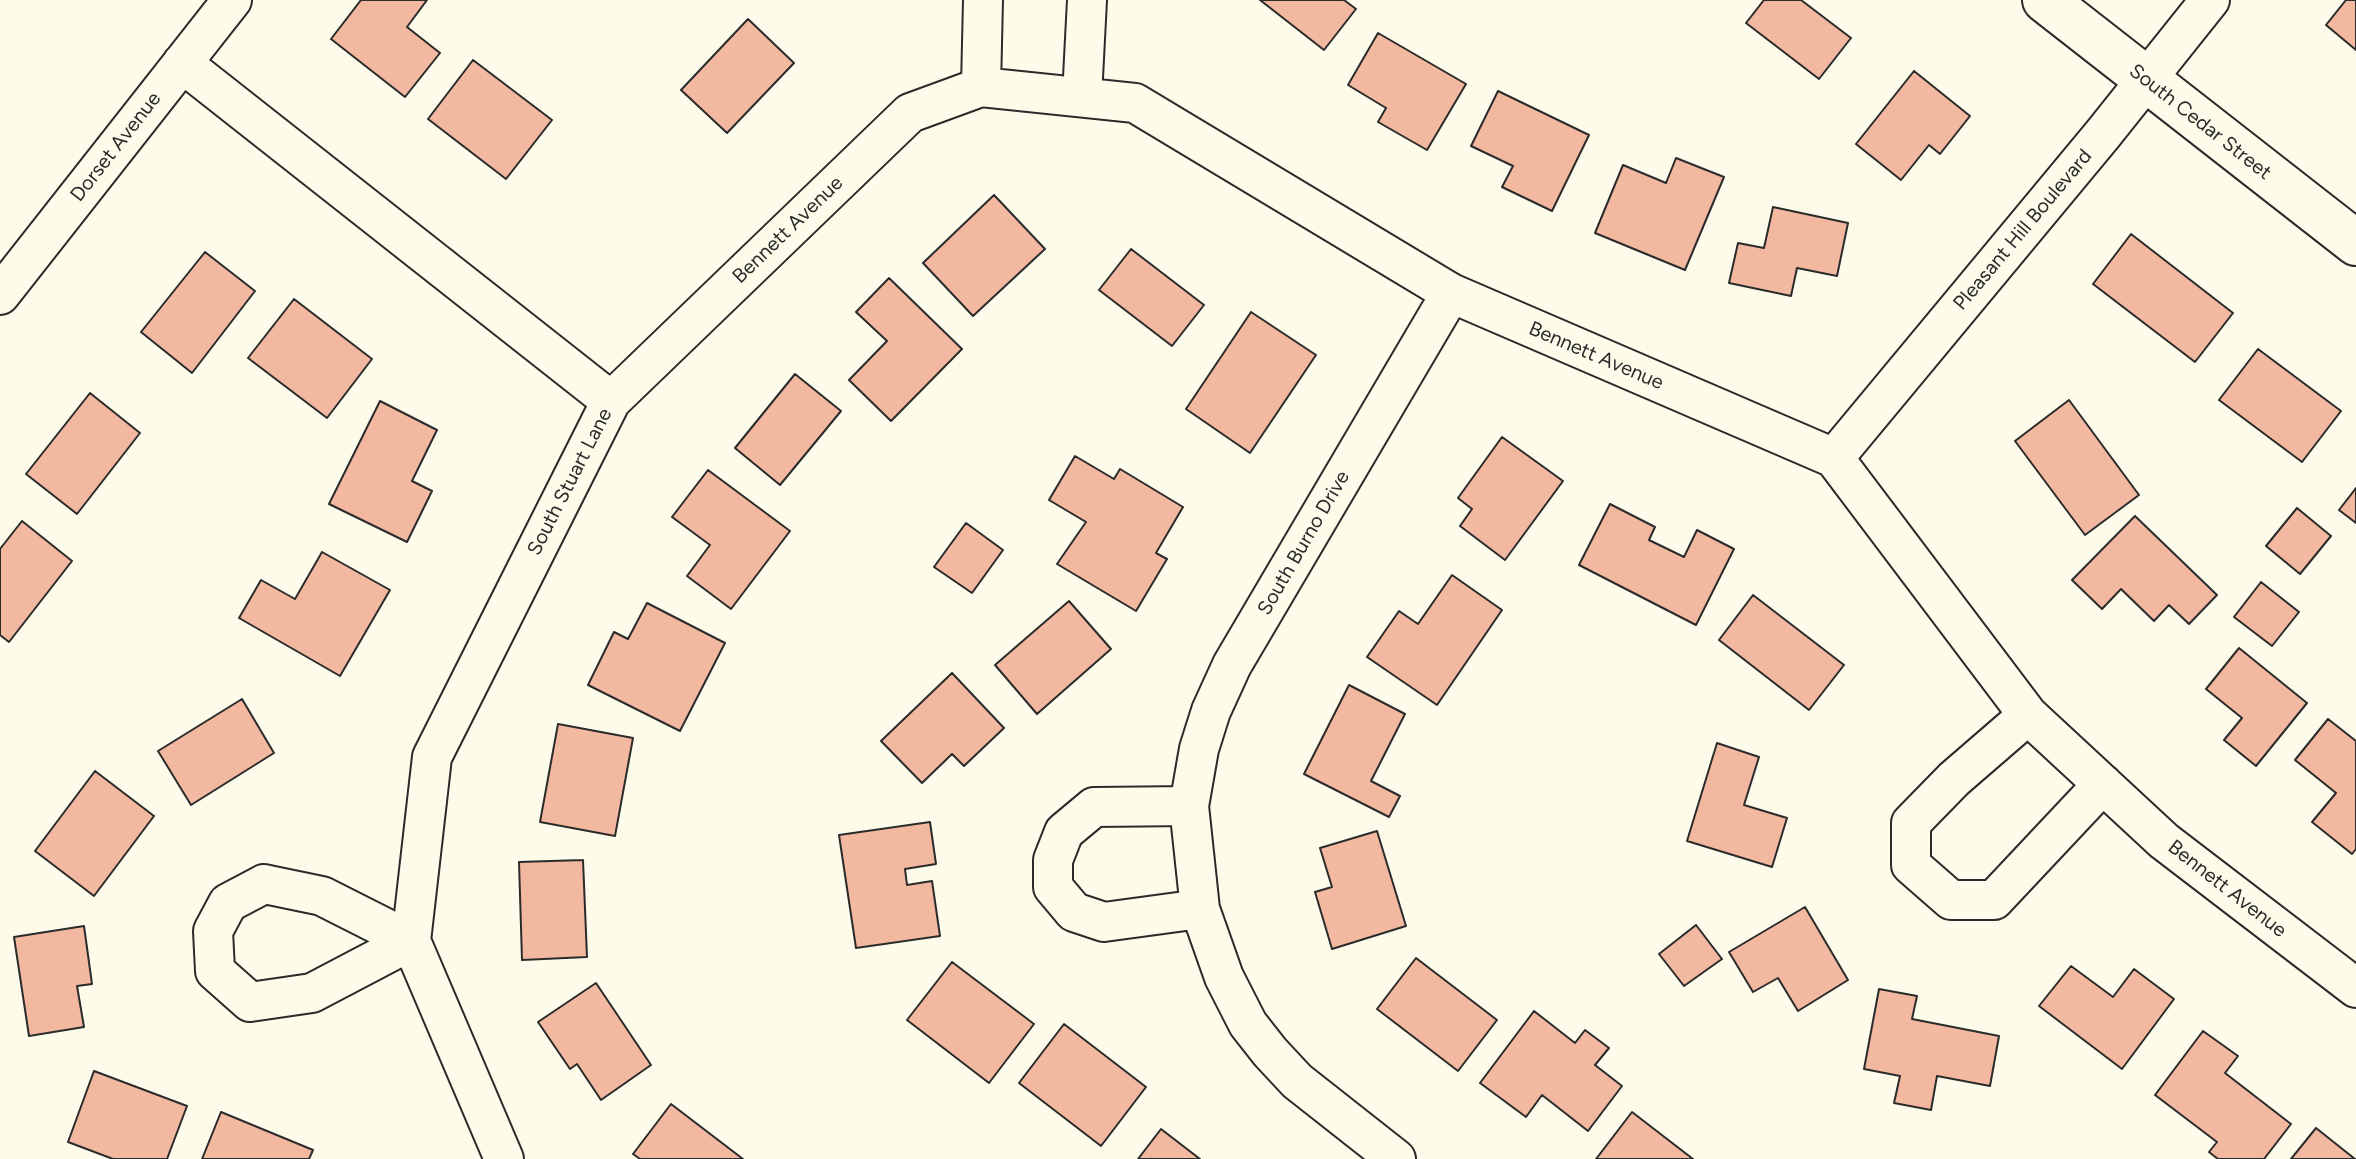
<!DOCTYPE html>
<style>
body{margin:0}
canvas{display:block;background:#fdfbea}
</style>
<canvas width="2356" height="1159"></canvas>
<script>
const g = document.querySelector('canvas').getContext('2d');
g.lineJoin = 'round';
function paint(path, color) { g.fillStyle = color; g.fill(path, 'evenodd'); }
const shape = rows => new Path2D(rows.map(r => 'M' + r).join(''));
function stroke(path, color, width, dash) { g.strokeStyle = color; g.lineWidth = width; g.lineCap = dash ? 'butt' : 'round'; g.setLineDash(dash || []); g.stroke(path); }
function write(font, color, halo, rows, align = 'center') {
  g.font = font + ' Figtree,sans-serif'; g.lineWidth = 6; g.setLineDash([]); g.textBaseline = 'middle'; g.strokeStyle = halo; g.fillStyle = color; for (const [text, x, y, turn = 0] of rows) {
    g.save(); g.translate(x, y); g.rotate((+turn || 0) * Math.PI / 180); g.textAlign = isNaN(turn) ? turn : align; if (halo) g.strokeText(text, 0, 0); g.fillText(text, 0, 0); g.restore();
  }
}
const building = shape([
 [361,0,427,0,407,27,440,53,405,97,331,39,361,0],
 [1260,0,1344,0,1356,9,1324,50,1260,0],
 [1764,0,1801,0,1851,38,1819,79,1746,23,1764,0],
 [2346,0,2356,0,2356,50,2326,25,2346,0],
 [748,19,794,63,727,133,681,90,748,19],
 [1378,33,1466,84,1427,150,1378,122,1386,108,1348,85,1378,33],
 [473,60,552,120,506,179,428,119,473,60],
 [1914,71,1970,116,1940,154,1929,145,1901,180,1856,144,1914,71],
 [1498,91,1589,135,1552,211,1502,187,1513,166,1471,146,1498,91],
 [1676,158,1724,177,1685,270,1595,233,1623,165,1666,183,1676,158],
 [994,195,1045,249,973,316,923,263,994,195],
 [1773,207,1848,223,1837,276,1797,268,1791,296,1729,283,1738,243,1764,248,1773,207],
 [2131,234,2233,313,2195,362,2093,284,2131,234],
 [1131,249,1204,305,1172,346,1099,290,1131,249],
 [205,252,255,291,192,373,141,332,205,252],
 [889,278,962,349,891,421,849,380,887,341,856,312,889,278],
 [294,299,372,359,327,418,248,358,294,299],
 [1251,312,1316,355,1250,453,1186,409,1251,312],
 [2258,349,2341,411,2302,462,2219,400,2258,349],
 [795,374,841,411,780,485,735,448,795,374],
 [90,393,140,433,77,514,26,474,90,393],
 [2069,400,2139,495,2085,535,2015,441,2069,400],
 [380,401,437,430,412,481,432,491,407,542,329,504,380,401],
 [1502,437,1563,481,1505,560,1460,526,1472,509,1458,498,1502,437],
 [1075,456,1114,479,1120,469,1183,507,1156,553,1167,559,1136,611,1057,564,1086,522,1049,500,1075,456],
 [708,470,790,531,731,609,687,576,710,545,672,517,708,470],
 [2356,488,2356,523,2339,510,2356,488],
 [1610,504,1655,527,1649,540,1684,557,1697,530,1734,549,1696,625,1579,565,1610,504],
 [2297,508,2331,536,2300,574,2266,546,2297,508],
 [2135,516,2217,595,2189,624,2169,605,2154,621,2121,589,2102,609,2072,580,2135,516],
 [22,521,72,561,9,642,0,635,0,549,22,521],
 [966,523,1003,550,972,593,934,567,966,523],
 [322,552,390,590,340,676,239,618,261,580,295,599,322,552],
 [1452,575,1502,610,1437,705,1367,657,1399,611,1418,624,1452,575],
 [2261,582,2299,612,2272,646,2234,617,2261,582],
 [1753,595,1844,665,1809,710,1719,640,1753,595],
 [1069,601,1111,649,1037,714,995,665,1069,601],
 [647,603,725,643,680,731,588,685,614,632,628,639,647,603],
 [2239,648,2307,703,2256,766,2224,740,2242,718,2206,689,2239,648],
 [952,673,1004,728,964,766,952,754,922,783,881,741,952,673],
 [1349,685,1405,714,1371,781,1400,796,1389,817,1304,774,1349,685],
 [242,699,274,753,191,805,158,751,242,699],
 [2328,719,2356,741,2356,849,2352,854,2312,822,2336,793,2295,760,2328,719],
 [558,724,633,738,615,836,540,822,558,724],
 [1717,743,1759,757,1744,805,1787,818,1772,867,1687,841,1717,743],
 [95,771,154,816,94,896,35,851,95,771],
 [930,822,936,864,905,869,907,885,932,881,940,936,856,948,839,835,930,822],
 [1377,831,1406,926,1332,949,1315,892,1332,887,1320,848,1377,831],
 [583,860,587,957,522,960,519,862,583,860],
 [1805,907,1848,980,1798,1011,1778,978,1753,992,1729,952,1805,907],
 [1696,925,1722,959,1684,986,1659,954,1696,925],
 [84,926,92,984,77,986,84,1027,29,1036,14,937,84,926],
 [1416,958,1497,1020,1458,1071,1377,1009,1416,958],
 [952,962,1034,1024,989,1083,907,1020,952,962],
 [2071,966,2113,997,2134,969,2174,999,2122,1069,2039,1006,2071,966],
 [596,983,651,1065,601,1100,577,1064,570,1069,538,1022,596,983],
 [1879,989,1917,996,1912,1019,1999,1036,1990,1086,1937,1076,1931,1110,1894,1103,1900,1076,1864,1069,1879,989],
 [1534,1011,1575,1043,1585,1030,1609,1048,1595,1065,1622,1086,1588,1131,1542,1095,1526,1117,1480,1083,1534,1011],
 [1064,1024,1146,1087,1101,1146,1019,1083,1064,1024],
 [2203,1031,2238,1056,2225,1073,2291,1124,2264,1159,2218,1159,2209,1152,2217,1142,2155,1095,2203,1031],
 [94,1071,187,1106,167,1159,113,1159,68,1142,94,1071],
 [671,1104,743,1159,640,1159,633,1154,671,1104],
 [221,1112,313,1150,309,1159,202,1159,221,1112],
 [1632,1112,1693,1159,1596,1159,1632,1112],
 [2316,1128,2355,1159,2291,1159,2316,1128],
 [1161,1129,1200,1159,1138,1159,1161,1129]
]);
paint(building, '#f2b8a0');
stroke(building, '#2b2b2b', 2);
const minor = shape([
 [182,63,611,401],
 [981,87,983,0],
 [1082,97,1087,0],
 [0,295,232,0],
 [1834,458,2103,134,2210,0],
 [2028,715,1954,779,1911,823,1911,865,1951,900,1994,900,2103,784],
 [1189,806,1094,807,1064,832,1053,860,1053,887,1074,912,1104,922,1200,909],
 [264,884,322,896,411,941,312,993,250,1002,215,971,213,931,228,903,264,884],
 [504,1159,411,941,432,757,611,401,910,113,981,87,1135,103,1451,293,1834,458,2028,715,2164,841,2356,988],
 [1396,1159,1297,1081,1270,1052,1248,1024,1224,977,1200,909,1189,806,1199,749,1211,711,1232,665,1451,293]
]);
const tertiary = shape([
 [2045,0,2356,243]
]);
stroke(minor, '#2b2b2b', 42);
stroke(tertiary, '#2b2b2b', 48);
stroke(minor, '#fdfbea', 38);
stroke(tertiary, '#fdfbea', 44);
write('20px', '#2b2b2b', '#fdfbea', [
 ["South Cedar Street",2200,122,38],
 ["Dorset Avenue",116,147,-52],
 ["Bennett Avenue",788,230,-44],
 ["Pleasant Hill Boulevard",2023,230,-50],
 ["Bennett Avenue",1596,356,23],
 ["South Stuart Lane",570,482,-63],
 ["South Burno Drive",1304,543,-60],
 ["Bennett Avenue",2227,889,38]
]);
</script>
